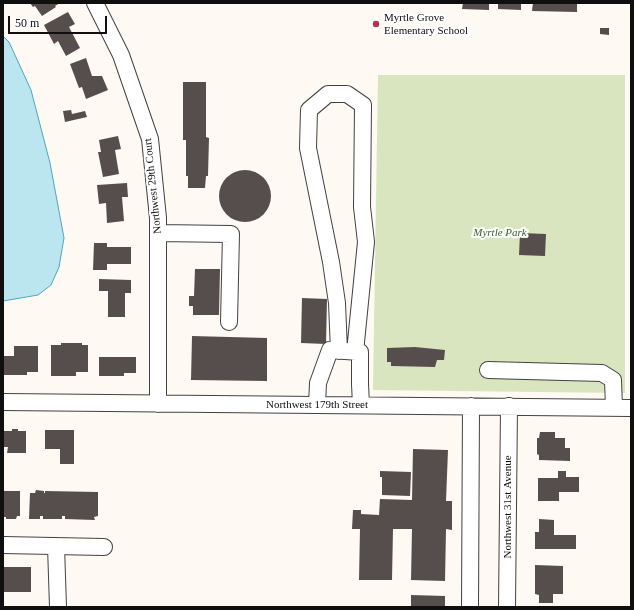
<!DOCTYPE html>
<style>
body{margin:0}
#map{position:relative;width:634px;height:610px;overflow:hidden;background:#fef9f2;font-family:"Times New Roman",serif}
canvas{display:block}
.frame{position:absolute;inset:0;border:4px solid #0f0f0f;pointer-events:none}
.scale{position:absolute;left:8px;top:16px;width:99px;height:18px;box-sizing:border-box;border:2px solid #0f0f0f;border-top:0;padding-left:5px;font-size:12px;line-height:14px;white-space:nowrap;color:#0f0f0f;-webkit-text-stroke:3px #fff;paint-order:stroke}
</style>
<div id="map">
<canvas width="634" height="610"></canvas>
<div class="frame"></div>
<div class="scale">50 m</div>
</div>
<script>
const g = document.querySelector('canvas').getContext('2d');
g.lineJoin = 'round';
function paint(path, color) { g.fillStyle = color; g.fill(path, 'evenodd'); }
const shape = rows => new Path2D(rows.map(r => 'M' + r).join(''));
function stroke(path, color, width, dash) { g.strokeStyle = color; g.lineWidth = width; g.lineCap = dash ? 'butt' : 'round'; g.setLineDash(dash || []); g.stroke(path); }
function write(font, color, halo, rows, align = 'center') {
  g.font = font + ' "Times New Roman",serif'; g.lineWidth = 4; g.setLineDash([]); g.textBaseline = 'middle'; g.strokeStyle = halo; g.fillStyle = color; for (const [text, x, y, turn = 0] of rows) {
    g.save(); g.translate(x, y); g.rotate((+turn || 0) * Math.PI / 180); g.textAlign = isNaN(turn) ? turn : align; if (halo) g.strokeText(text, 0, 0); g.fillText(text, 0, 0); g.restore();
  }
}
paint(shape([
 [378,75,625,75,625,393,373,390]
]), '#d9e5be');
const water = shape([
 [3,36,9,42,31,90,50,163,64,238,59,267,51,285,38,295,3,301,3,36]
]);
paint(water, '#bbe6f0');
stroke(water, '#4aa6c0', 1);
paint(shape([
 [30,3,60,3,55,6,56,7,42,16,35,6,33,7],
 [463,3,489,3,489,10,462,9],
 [498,3,521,3,521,10,498,9],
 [533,3,577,3,577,12,532,11],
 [68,12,75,24,69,27,80,48,66,56,58,41,54,44,44,25],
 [600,28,609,28,609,35,600,34],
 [86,58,92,76,102,76,108,90,86,99,82,87,79,88,70,64],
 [183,82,206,82,206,137,209,138,208,176,206,176,205,188,188,188,188,176,186,176,186,140,183,140],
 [71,110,72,114,85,111,87,117,65,122,63,111],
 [118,136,121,149,115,150,119,174,103,177,98,152,101,152,99,140],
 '219 196a26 26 0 1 1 52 0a26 26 0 1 1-52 0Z',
 [127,183,128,197,122,197,124,221,107,223,106,203,99,204,97,185],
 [520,233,546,234,545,256,519,255],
 [94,243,107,243,107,247,131,247,131,264,107,264,107,270,93,270],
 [195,269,220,269,219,315,193,315,193,306,189,306,189,296,194,296],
 [99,279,131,280,131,293,125,293,125,317,108,317,108,291,99,291],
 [302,298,327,299,326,344,301,343],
 [192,336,267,338,267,381,191,380],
 [61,343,82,343,82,345,88,345,88,372,76,372,76,376,51,376,51,345,61,345],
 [14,346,38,346,38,372,27,372,27,375,3,375,3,356,14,356],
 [415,347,445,350,444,360,437,360,435,367,391,366,391,362,387,362,387,348],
 [99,357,136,357,136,373,124,373,124,376,99,376],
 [12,429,18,429,18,431,26,431,26,453,7,453,8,447,3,447,3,431,12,431],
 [45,430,74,430,74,464,60,464,60,449,45,449],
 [540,432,555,432,555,438,565,438,565,448,570,448,570,461,539,460,539,455,537,454,537,438,539,438],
 [413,449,448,450,446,501,452,501,452,530,446,529,445,581,411,580,412,529,393,529,392,580,359,580,360,529,352,529,353,510,361,510,361,514,379,515,380,499,412,500],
 [380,471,411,472,410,496,382,495,382,477,380,477],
 [558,471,566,471,566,477,579,477,579,492,559,492,559,501,538,501,538,478,558,478],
 [36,490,44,491,44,493,45,493,45,491,98,492,98,516,94,517,95,520,65,519,65,516,62,516,62,519,43,519,43,516,40,516,40,519,29,519,30,493,35,493],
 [3,491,20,491,20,516,17,516,16,519,6,519,6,517,3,517],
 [539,519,554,520,554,535,576,535,576,549,535,549,535,532,539,532],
 [535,565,563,566,563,594,553,594,553,603,539,603,539,595,535,594],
 [3,567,31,567,31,592,3,592],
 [411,595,445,596,445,607,411,607]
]), '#564e4c');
const minor = shape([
 [95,3,121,55,150,139,158,218,158,404],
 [158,233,231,234,229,322],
 [339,351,337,303,331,262,308,148,309,110,328,94,347,94,363,105,362,207,366,242,355,352],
 [488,370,602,373,613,380,614,407],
 [3,402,631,408],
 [317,405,318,383,330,350,360,352,360,384,361,405],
 [3,545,104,547],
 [56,546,58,607],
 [470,607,471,406],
 [507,607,509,406]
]);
stroke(minor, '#424242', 18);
stroke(minor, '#fff', 16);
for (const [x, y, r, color] of [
 [376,24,4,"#b13551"]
]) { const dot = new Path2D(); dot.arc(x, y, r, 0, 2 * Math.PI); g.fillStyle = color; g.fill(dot); stroke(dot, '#fff', 1.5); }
write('11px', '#0f0f0f', '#fff', [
 ["Myrtle Grove",384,18],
 ["Elementary School",384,31]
], 'left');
write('11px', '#0f0f0f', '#fff', [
 ["Northwest 29th Court",153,186,-96],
 ["Northwest 179th Street",317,405],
 ["Northwest 31st Avenue",508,507,-90]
]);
write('italic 11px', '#3c6025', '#fff', [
 ["Myrtle Park",500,233]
]);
</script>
